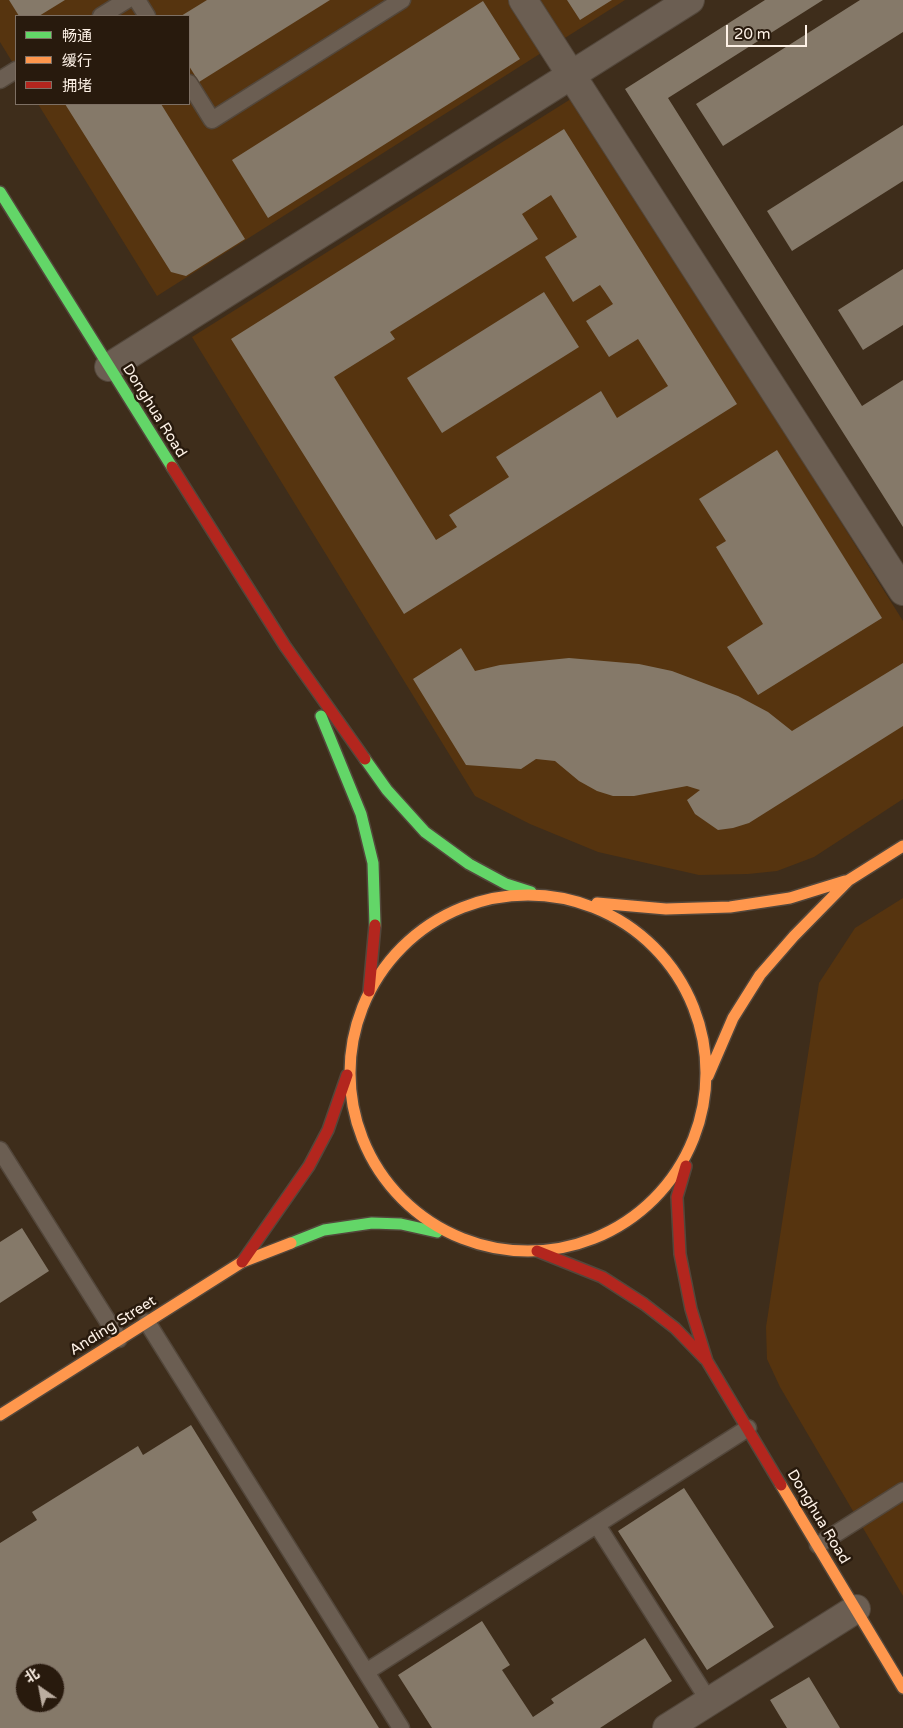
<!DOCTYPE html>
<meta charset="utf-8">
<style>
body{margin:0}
#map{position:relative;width:903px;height:1728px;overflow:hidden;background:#3e2d1b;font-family:"Varela Round","Noto Sans SC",sans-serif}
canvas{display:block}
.legend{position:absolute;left:15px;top:15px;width:175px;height:90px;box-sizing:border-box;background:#281a0d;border:1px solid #7e7064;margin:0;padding:6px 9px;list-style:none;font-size:15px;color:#fef2e7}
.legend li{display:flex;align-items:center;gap:10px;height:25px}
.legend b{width:25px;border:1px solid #7e7064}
.north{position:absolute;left:15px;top:1663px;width:50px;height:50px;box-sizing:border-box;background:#281a0d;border:1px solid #7e7064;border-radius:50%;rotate:327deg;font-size:14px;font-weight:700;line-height:20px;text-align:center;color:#fef2e7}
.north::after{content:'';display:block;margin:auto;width:18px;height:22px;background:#bbada0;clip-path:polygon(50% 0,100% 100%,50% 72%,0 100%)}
.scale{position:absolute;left:726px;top:25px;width:81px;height:22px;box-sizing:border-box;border:2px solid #fef2e7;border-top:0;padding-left:6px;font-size:15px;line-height:18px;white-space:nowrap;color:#fef2e7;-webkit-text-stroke:4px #281a0d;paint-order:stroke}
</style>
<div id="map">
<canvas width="903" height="1728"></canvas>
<ul class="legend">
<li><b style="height:6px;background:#63d668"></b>畅通</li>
<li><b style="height:6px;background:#ff974d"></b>缓行</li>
<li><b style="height:6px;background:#b3261e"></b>拥堵</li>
</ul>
<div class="north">北</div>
<div class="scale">20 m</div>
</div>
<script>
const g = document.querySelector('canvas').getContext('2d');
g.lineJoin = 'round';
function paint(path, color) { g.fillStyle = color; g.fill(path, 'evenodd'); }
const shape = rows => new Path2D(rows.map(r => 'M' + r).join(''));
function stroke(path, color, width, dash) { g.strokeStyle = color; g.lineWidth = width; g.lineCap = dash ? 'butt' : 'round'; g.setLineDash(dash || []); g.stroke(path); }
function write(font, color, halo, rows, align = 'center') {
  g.font = font + ' "Varela Round",sans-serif'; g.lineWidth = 5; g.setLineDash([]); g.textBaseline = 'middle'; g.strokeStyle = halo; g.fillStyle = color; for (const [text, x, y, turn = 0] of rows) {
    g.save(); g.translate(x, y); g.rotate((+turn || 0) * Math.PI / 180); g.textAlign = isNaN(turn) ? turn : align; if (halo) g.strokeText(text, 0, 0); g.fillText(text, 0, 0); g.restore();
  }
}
paint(shape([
 [0,0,625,0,157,296,38,104,189,104,189,16,16,16,16,68,0,42],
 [574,97,903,621,903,799,814,857,777,871,748,874,699,875,598,852,530,824,475,796,192,337],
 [903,898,903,1596,780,1387,767,1359,766,1327,819,983,855,928]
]), '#56340f');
paint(shape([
 [9,0,65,0,39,16,19,16],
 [207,0,330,0,199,82,189,66,189,16,181,16],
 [567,0,612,0,580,20],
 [765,0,823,0,668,98,862,406,903,380,903,527,625,89],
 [860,0,903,0,903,32,723,146,696,104],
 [483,1,520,59,268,218,232,160],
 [65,104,161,104,245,239,186,276,171,272],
 [903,125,903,181,792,251,767,211],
 [564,129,737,404,404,614,231,339],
 [551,195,577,237,545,257,573,302,600,285,605,292,613,304,586,321,609,357,638,339,668,386,617,418,601,391,496,457,509,477,449,515,457,527,436,540,334,377,395,339,390,332,538,239,522,214],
 [903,269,903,325,863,350,838,310],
 [544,292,579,347,442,433,407,378],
 [777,450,882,618,758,695,727,647,763,624,716,547,726,541,699,499],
 [461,648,475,671,500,665,569,658,639,664,672,671,738,696,768,712,792,731,903,663,903,726,749,823,733,828,718,830,695,814,687,800,700,790,687,786,634,796,613,796,597,791,579,781,555,761,536,759,521,769,466,765,413,679],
 [22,1228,49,1271,0,1303,0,1242],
 [191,1425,379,1728,0,1728,0,1543,37,1520,32,1512,138,1446,143,1455],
 [25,1673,55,1673,55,1703,25,1703],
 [684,1488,774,1627,707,1670,618,1531],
 [482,1621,510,1665,502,1670,533,1717,554,1703,551,1699,645,1638,672,1681,600,1728,432,1728,398,1675],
 [809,1677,840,1728,787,1728,770,1700]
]), '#857969');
const lane = shape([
 [137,0,147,16],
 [101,16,127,0],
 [0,80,16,70],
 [189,83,212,120,402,0],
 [0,1150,119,1339],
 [147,1322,401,1728],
 [597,1525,709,1701],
 [818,1545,903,1491],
 [366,1672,748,1428]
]);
const street = shape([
 [523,0,903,591],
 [109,367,690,0],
 [667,1728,856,1609]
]);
const fast = shape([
 [0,192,172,467],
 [321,716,361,814,373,863,375,925],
 [365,759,387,790,425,832,469,864,506,884,531,892],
 [291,1243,324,1230,372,1223,401,1224,437,1232]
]);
const slow = shape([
 '350 1073a178 178 0 1 1 356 0a178 178 0 1 1-356 0Z',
 [597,903,666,909,730,907,790,898,845,881],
 [708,1076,733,1018,760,975,794,936,849,880,903,846],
 [0,1415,242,1262,291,1243],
 [781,1485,903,1688]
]);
const jam = shape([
 [172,467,285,646,365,759],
 [369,991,375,925],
 [686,1166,677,1197,680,1254,691,1309,707,1361,781,1485],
 [537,1251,602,1277,644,1304,675,1328,705,1359],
 [242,1262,309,1166,328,1130,347,1075]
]);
stroke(lane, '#53473b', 19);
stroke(street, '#53473b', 30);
stroke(fast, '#53473b', 14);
stroke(slow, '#53473b', 14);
stroke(jam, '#53473b', 14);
stroke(lane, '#6b5e52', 16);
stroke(street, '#6b5e52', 28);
stroke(fast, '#63d668', 11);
stroke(slow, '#ff974d', 11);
stroke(jam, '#b3261e', 11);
write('15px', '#fef2e7', '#281a0d', [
 ["Donghua Road",154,411,58],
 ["Anding Street",113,1326,-32],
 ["Donghua Road",818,1517,59]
]);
</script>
